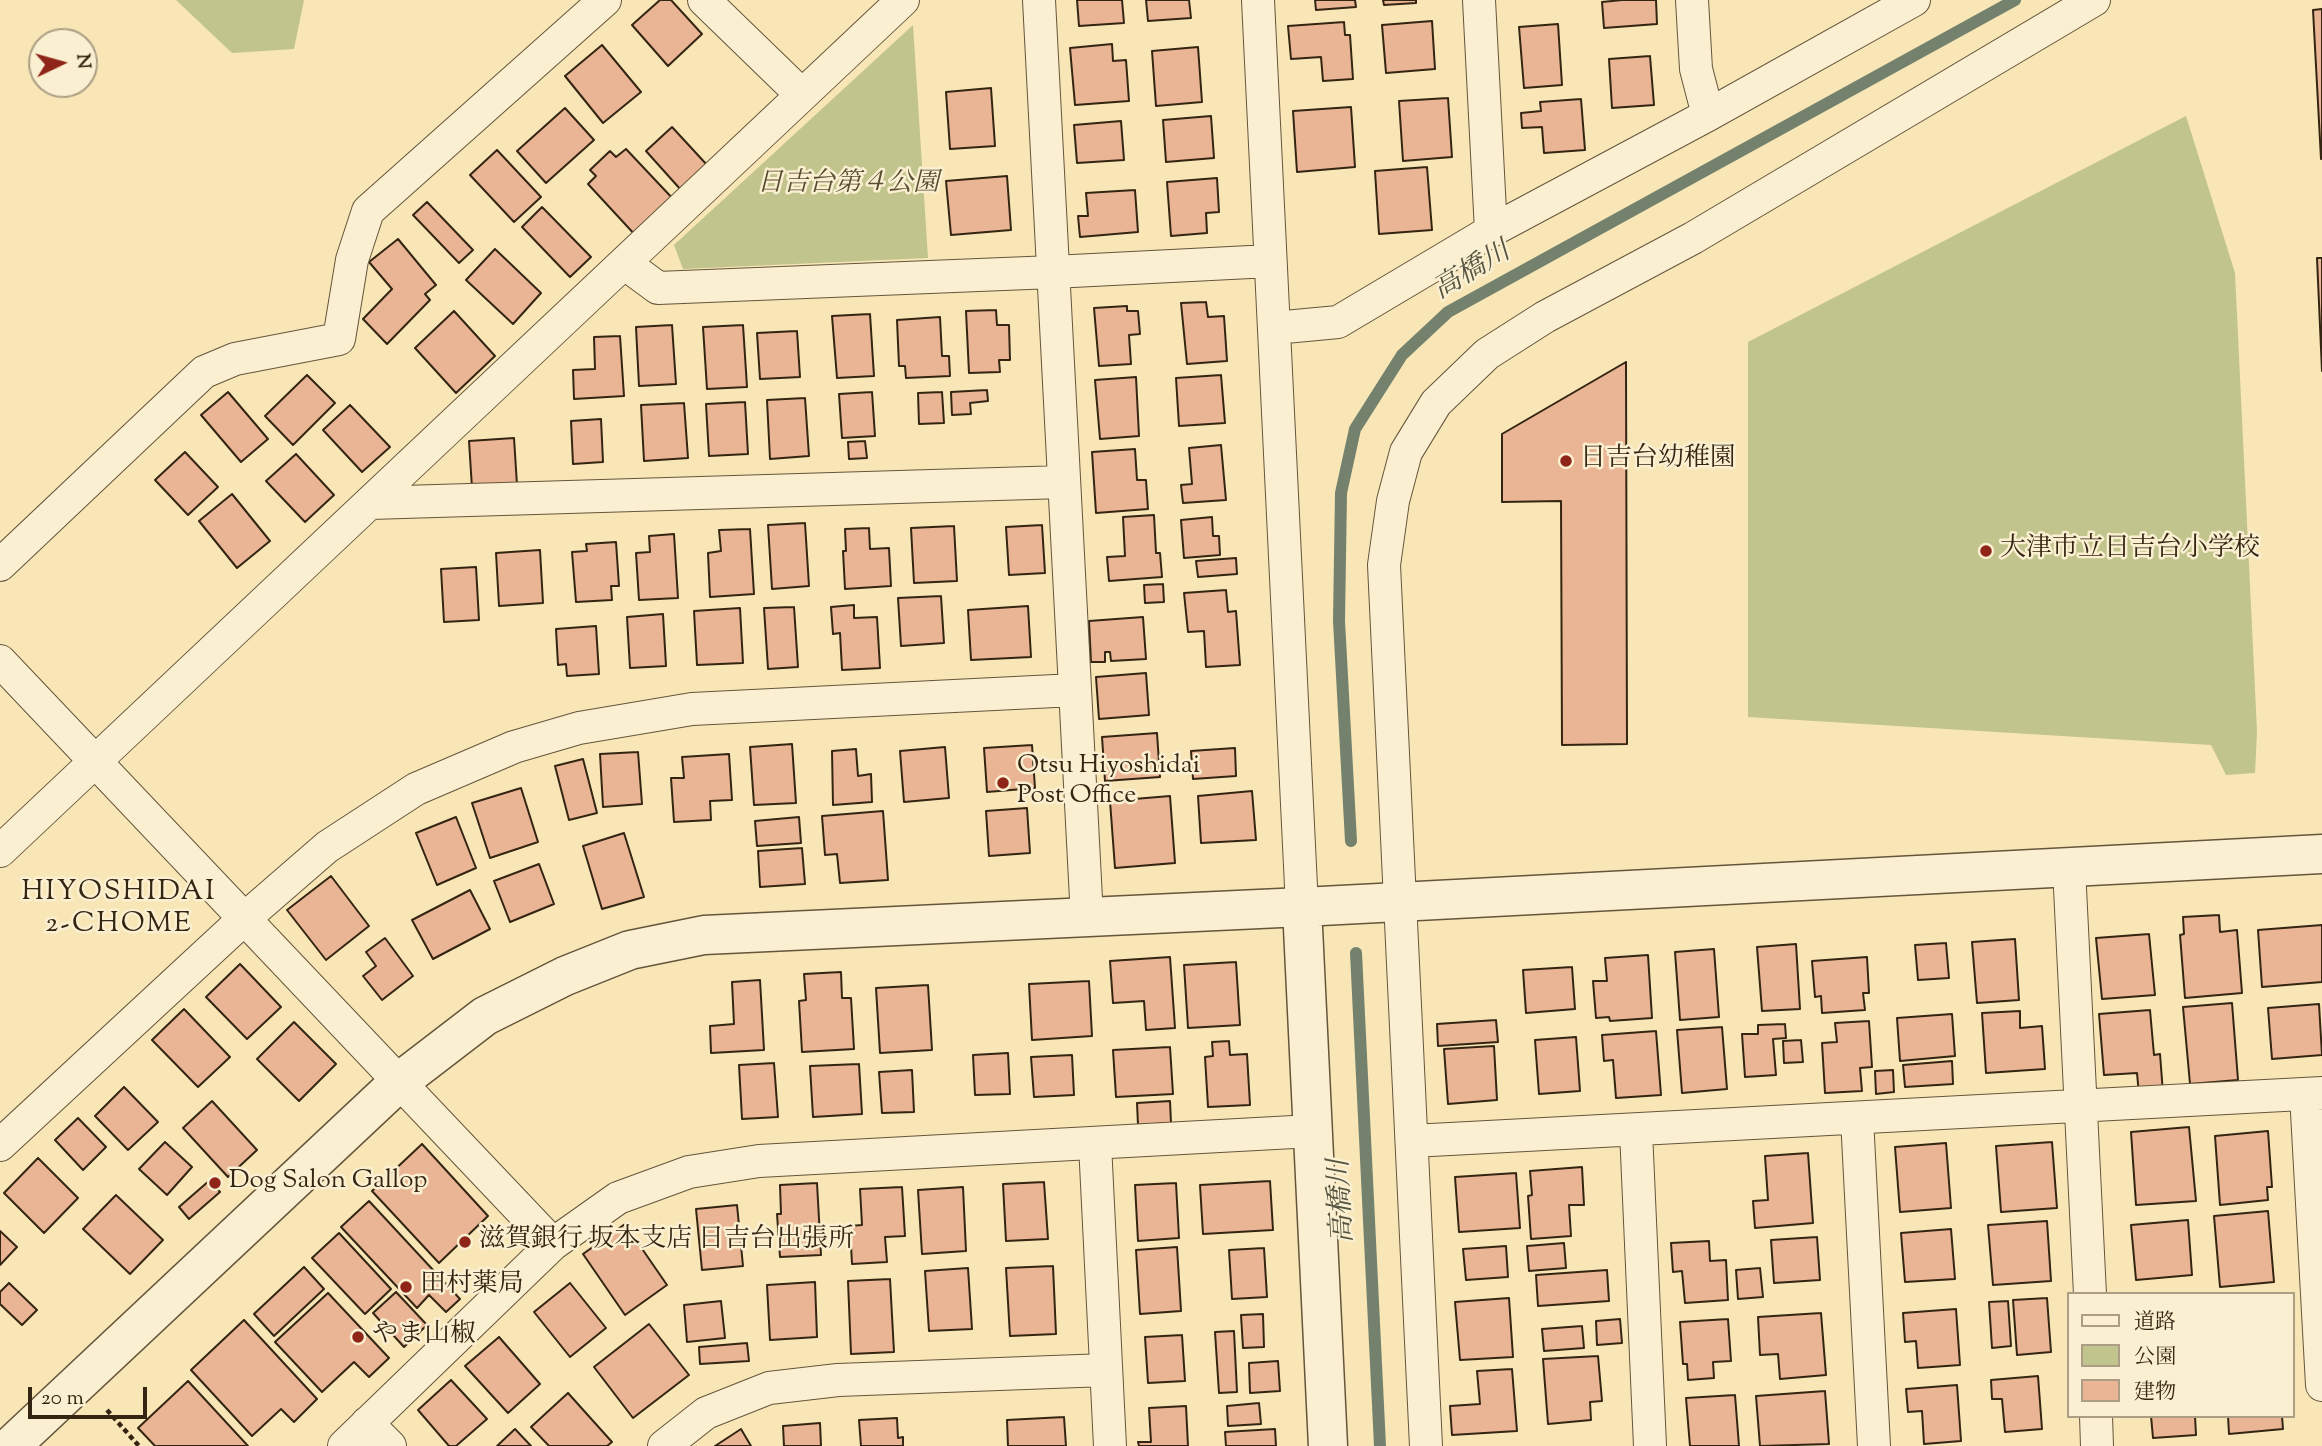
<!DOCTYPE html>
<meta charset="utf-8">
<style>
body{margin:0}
#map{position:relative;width:2322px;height:1446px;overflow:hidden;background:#f8e6b7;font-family:"Sorts Mill Goudy","Noto Serif JP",serif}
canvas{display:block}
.legend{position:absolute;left:2067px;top:1292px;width:228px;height:126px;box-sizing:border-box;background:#faefd0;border:2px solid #ab9e84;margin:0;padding:9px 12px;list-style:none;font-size:21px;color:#342512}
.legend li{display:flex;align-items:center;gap:14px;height:35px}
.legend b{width:35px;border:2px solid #ab9e84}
.north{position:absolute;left:28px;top:28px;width:70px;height:70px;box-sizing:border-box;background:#faefd0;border:2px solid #ab9e84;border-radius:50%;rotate:85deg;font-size:19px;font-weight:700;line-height:28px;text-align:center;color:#342512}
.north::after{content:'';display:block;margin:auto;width:24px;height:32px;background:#8f2418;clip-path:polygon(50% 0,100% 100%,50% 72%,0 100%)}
.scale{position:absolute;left:28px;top:1387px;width:119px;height:32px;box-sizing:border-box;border:4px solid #342512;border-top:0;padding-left:9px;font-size:21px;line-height:24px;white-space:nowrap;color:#342512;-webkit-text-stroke:5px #faefd0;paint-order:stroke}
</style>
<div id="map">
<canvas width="2322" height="1446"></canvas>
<ul class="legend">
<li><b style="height:9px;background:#faefd0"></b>道路</li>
<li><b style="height:19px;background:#c1c48c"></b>公園</li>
<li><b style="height:19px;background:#e9b594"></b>建物</li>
</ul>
<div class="north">N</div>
<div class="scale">20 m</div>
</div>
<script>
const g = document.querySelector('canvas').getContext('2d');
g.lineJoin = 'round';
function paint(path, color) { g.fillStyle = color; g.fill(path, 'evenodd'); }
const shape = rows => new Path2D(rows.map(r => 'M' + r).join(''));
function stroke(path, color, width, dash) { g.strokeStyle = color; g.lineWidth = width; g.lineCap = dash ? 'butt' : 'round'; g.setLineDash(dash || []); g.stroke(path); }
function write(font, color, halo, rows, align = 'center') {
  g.font = font + ' "Sorts Mill Goudy","Noto Serif JP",serif'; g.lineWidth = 5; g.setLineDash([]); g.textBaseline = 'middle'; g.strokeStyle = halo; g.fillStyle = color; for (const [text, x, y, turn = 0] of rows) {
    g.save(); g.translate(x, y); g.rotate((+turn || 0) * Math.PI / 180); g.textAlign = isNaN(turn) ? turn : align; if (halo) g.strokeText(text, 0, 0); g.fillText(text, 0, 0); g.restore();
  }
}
paint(shape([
 [176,0,304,0,294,49,232,53],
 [913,25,928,258,683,269,674,245],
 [2186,116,2235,273,2257,731,2255,773,2226,775,2211,745,1748,717,1748,342]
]), '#c1c48c');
stroke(shape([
 [1351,841,1339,621,1341,493,1355,429,1402,355,1448,312,2015,0],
 [1356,953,1380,1446]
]), '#74826d', 12);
const building = shape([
 [660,0,671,0,702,34,668,66,632,25,660,0],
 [1077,0,1122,0,1124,23,1079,26,1077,0],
 [1146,0,1189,0,1191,18,1148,21,1146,0],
 [1315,0,1355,0,1356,7,1316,10,1315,0],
 [1383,0,1416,0,1416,3,1384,5,1383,0],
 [1622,0,1656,0,1657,24,1604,28,1602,2,1622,0],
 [2322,9,2322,159,2321,159,2313,10,2322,9],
 [1432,21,1435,69,1386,73,1382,25,1432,21],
 [1344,22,1345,35,1350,35,1353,79,1323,81,1321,57,1291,59,1288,26,1344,22],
 [1558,24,1562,85,1524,88,1519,27,1558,24],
 [1112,44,1113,61,1126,60,1129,101,1075,105,1070,48,1112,44],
 [602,45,641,92,603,123,565,76,602,45],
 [1198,47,1202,102,1156,106,1152,51,1198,47],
 [1650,56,1654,105,1612,108,1609,59,1650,56],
 [991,88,995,146,950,149,946,92,991,88],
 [1448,98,1452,157,1403,161,1399,101,1448,98],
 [1581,99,1585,150,1544,153,1542,127,1522,128,1521,113,1541,111,1540,102,1581,99],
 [1351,107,1355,167,1297,172,1293,111,1351,107],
 [565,108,594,140,546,183,517,151,565,108],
 [1211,116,1214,158,1166,162,1163,120,1211,116],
 [1121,121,1124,160,1077,163,1074,125,1121,121],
 [672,127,708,166,681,190,646,151,672,127],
 [626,149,675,201,637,237,588,184,596,176,590,170,610,151,616,157,626,149],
 [497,150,541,197,514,222,470,175,497,150],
 [1427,167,1432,230,1379,234,1375,171,1427,167],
 [1007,176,1011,230,951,235,946,181,1007,176],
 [1217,178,1219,212,1206,213,1207,233,1171,236,1167,182,1217,178],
 [1135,190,1138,232,1080,237,1078,216,1088,216,1086,193,1135,190],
 [427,202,473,250,459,263,413,215,427,202],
 [542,207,591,257,570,277,522,227,542,207],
 [398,239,436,285,425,294,430,300,387,344,363,319,392,289,369,262,398,239],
 [495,249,541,293,513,324,466,280,495,249],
 [2317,258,2322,258,2322,371,2317,258],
 [1206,302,1208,317,1224,316,1227,361,1187,364,1181,303,1206,302],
 [1127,306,1127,311,1138,311,1140,334,1129,335,1131,364,1099,366,1094,308,1127,306],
 [996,310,997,325,1009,325,1010,360,999,360,1000,372,969,373,966,311,996,310],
 [454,311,495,356,456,393,415,348,454,311],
 [870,314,874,376,837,378,832,316,870,314],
 [940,317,942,356,949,356,950,376,906,378,905,366,899,366,897,320,940,317],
 [672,325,676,384,639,386,636,327,672,325],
 [743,325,747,387,707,389,703,327,743,325],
 [797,331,800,377,760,379,757,333,797,331],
 [620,336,624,396,574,399,573,370,595,369,594,337,620,336],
 [1626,362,1627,744,1562,745,1561,501,1502,502,1502,434,1626,362],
 [307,375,335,403,293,445,265,416,307,375],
 [1221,375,1225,423,1179,426,1176,378,1221,375],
 [1136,377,1139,436,1100,439,1095,380,1136,377],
 [987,390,988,401,970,403,971,414,952,415,951,392,987,390],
 [228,392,268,439,241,462,201,415,228,392],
 [872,392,875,436,842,438,839,394,872,392],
 [942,392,944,423,919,424,918,393,942,392],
 [805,398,809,456,770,459,767,400,805,398],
 [745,402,748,454,709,456,706,404,745,402],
 [684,403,688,458,644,461,641,405,684,403],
 [350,405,390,447,362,472,323,430,350,405],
 [601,419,603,462,573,464,571,421,601,419],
 [514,438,517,485,472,488,469,441,514,438],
 [865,441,867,458,849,459,848,442,865,441],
 [1221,445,1226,500,1183,503,1181,485,1192,484,1189,448,1221,445],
 [1135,449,1137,480,1146,480,1148,509,1096,513,1092,452,1135,449],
 [185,452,218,487,188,515,155,480,185,452],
 [296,454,334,495,305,522,266,481,296,454],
 [232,494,270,541,237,568,199,521,232,494],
 [1154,515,1156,553,1160,553,1162,577,1109,581,1107,557,1125,556,1123,517,1154,515],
 [1212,517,1213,536,1219,536,1220,555,1184,558,1181,520,1212,517],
 [805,523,809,586,772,589,768,525,805,523],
 [1042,525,1045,573,1009,575,1006,527,1042,525],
 [954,526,957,581,914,583,911,528,954,526],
 [869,528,870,549,889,548,891,586,845,589,843,551,846,551,845,529,869,528],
 [750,529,754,594,710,597,708,553,721,551,719,530,750,529],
 [674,534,678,598,639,600,636,553,650,552,649,536,674,534],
 [616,542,619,586,611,586,612,600,576,602,572,552,587,551,586,544,616,542],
 [540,550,543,603,499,606,496,553,540,550],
 [1236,558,1237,574,1198,577,1196,561,1236,558],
 [476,567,479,620,444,622,441,569,476,567],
 [1163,584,1164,602,1145,603,1144,585,1163,584],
 [1226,590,1228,612,1236,611,1240,665,1206,667,1204,631,1188,632,1184,593,1226,590],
 [941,596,944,643,901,646,898,598,941,596],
 [854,605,854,618,877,617,880,668,842,670,840,633,833,634,831,607,854,605],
 [1028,606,1031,657,971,660,968,610,1028,606],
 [794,607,798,667,768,669,764,608,794,607],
 [740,608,743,663,697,665,694,611,740,608],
 [663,614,666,666,630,668,627,617,663,614],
 [1143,617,1146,659,1111,661,1110,652,1105,652,1105,662,1091,662,1089,621,1143,617],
 [596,626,599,674,567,676,566,664,558,665,556,629,596,626],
 [1146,673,1149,715,1099,719,1096,677,1146,673],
 [1157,733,1160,777,1105,781,1102,737,1157,733],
 [792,744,796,803,754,805,750,747,792,744],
 [1032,745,1035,788,987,792,984,748,1032,745],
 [945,747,949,798,904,802,900,751,945,747],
 [1235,748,1236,776,1193,779,1191,751,1235,748],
 [856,749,858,776,871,774,872,802,833,805,832,751,856,749],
 [638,752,642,804,603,807,600,754,638,752],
 [729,754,732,800,710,801,711,820,674,822,671,778,684,778,682,757,729,754],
 [583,759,597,813,569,820,555,766,583,759],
 [521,788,538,842,490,858,472,803,521,788],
 [1252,791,1256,840,1201,843,1198,796,1252,791],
 [1170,796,1175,863,1115,868,1110,801,1170,796],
 [1027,808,1030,853,989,856,986,811,1027,808],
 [883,811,888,880,840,883,837,854,825,855,822,816,883,811],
 [456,817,476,868,437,885,416,833,456,817],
 [799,817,801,843,757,846,755,821,799,817],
 [624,833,644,897,602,909,583,846,624,833],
 [802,848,805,884,760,887,758,851,802,848],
 [539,864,554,904,510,922,494,881,539,864],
 [331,876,369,926,326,960,287,910,331,876],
 [470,890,490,929,433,959,412,920,470,890],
 [2219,915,2220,932,2237,930,2242,993,2185,998,2180,935,2184,934,2183,917,2219,915],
 [2322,925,2322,982,2262,987,2258,930,2322,925],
 [2149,934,2155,995,2102,999,2096,938,2149,934],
 [385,938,413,976,382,1000,363,976,376,966,366,952,385,938],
 [2015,939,2019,1000,1977,1003,1972,942,2015,939],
 [1946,943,1949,978,1918,980,1915,945,1946,943],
 [1796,944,1800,1009,1762,1011,1757,947,1796,944],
 [1714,949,1719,1017,1680,1020,1675,952,1714,949],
 [1648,955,1652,1018,1610,1021,1609,1017,1596,1018,1593,981,1607,981,1605,958,1648,955],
 [1170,957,1175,1028,1146,1030,1144,1001,1113,1003,1110,961,1170,957],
 [1867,957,1869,993,1863,993,1865,1010,1822,1013,1821,996,1815,997,1812,961,1867,957],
 [1236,962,1240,1025,1188,1028,1184,965,1236,962],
 [240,964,281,1007,247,1039,206,997,240,964],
 [1572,967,1575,1009,1526,1013,1523,970,1572,967],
 [841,972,842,998,851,998,854,1049,802,1052,799,1001,806,1000,804,974,841,972],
 [760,980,764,1050,711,1053,710,1026,734,1024,732,982,760,980],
 [1089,981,1092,1036,1032,1040,1029,984,1089,981],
 [928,985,932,1050,880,1053,876,988,928,985],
 [2232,1003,2238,1080,2190,1084,2183,1007,2232,1003],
 [2319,1004,2322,1055,2272,1059,2268,1008,2319,1004],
 [184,1009,230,1057,198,1087,152,1040,184,1009],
 [2150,1010,2154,1055,2160,1054,2163,1093,2139,1095,2137,1073,2104,1075,2099,1014,2150,1010],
 [2020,1011,2020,1028,2042,1026,2045,1069,1986,1073,1982,1013,2020,1011],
 [1952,1014,1955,1056,1900,1061,1897,1018,1952,1014],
 [1496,1020,1498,1042,1438,1046,1437,1024,1496,1020],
 [1869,1021,1872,1067,1860,1068,1862,1091,1825,1093,1822,1043,1837,1042,1835,1023,1869,1021],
 [294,1022,336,1064,299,1101,257,1059,294,1022],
 [1785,1024,1786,1038,1773,1039,1776,1075,1745,1077,1742,1034,1758,1034,1758,1025,1785,1024],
 [1722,1027,1727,1089,1682,1093,1677,1030,1722,1027],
 [1656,1031,1661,1095,1616,1098,1613,1060,1604,1061,1602,1035,1656,1031],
 [1576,1037,1580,1091,1539,1094,1535,1040,1576,1037],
 [1801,1040,1803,1062,1784,1063,1783,1041,1801,1040],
 [1229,1041,1230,1055,1247,1054,1250,1105,1208,1107,1205,1057,1213,1056,1212,1042,1229,1041],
 [1494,1046,1497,1100,1448,1104,1444,1049,1494,1046],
 [1170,1047,1173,1094,1116,1097,1113,1050,1170,1047],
 [1008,1053,1010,1094,975,1095,973,1055,1008,1053],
 [1072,1055,1074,1095,1034,1097,1031,1057,1072,1055],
 [1952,1061,1953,1084,1905,1087,1903,1065,1952,1061],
 [774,1063,778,1117,742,1119,739,1065,774,1063],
 [859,1064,862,1114,813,1117,810,1066,859,1064],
 [912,1070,914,1112,882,1113,879,1072,912,1070],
 [1893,1070,1894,1092,1876,1094,1875,1071,1893,1070],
 [124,1087,158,1122,128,1150,95,1116,124,1087],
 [212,1101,257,1150,228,1177,183,1128,212,1101],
 [1170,1101,1171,1123,1138,1125,1137,1103,1170,1101],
 [78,1118,106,1147,83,1170,55,1140,78,1118],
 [2189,1127,2196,1201,2136,1205,2131,1132,2189,1127],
 [2268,1131,2272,1187,2267,1187,2268,1200,2220,1205,2215,1136,2268,1131],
 [165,1142,192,1167,167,1195,139,1169,165,1142],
 [2052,1142,2057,1208,2001,1212,1996,1146,2052,1142],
 [1946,1143,1951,1208,1900,1212,1895,1147,1946,1143],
 [422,1144,488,1216,439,1263,372,1191,422,1144],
 [1808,1153,1813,1223,1755,1228,1753,1201,1768,1200,1765,1156,1808,1153],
 [38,1158,78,1198,44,1233,4,1193,38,1158],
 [1582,1167,1584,1205,1569,1205,1571,1236,1531,1239,1528,1196,1532,1195,1530,1171,1582,1167],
 [1516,1173,1520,1228,1459,1232,1455,1177,1516,1173],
 [210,1180,220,1192,189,1219,179,1207,210,1180],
 [1270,1181,1273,1230,1203,1234,1200,1185,1270,1181],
 [1044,1182,1048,1239,1006,1241,1003,1184,1044,1182],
 [817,1183,821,1255,780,1257,777,1214,781,1214,780,1185,817,1183],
 [1176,1183,1179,1238,1138,1241,1135,1185,1176,1183],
 [902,1187,905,1236,885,1237,887,1262,852,1264,850,1226,862,1225,860,1189,902,1187],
 [963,1187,966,1251,922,1254,918,1190,963,1187],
 [116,1195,163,1240,130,1274,83,1229,116,1195],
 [369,1201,460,1299,446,1312,429,1295,417,1308,341,1227,369,1201],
 [737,1205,743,1266,702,1270,696,1209,737,1205],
 [2268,1211,2274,1282,2220,1287,2214,1216,2268,1211],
 [2188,1220,2192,1275,2136,1280,2131,1225,2188,1220],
 [2047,1221,2051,1281,1993,1285,1988,1225,2047,1221],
 [625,1224,667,1285,625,1315,583,1254,625,1224],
 [1951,1229,1955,1279,1905,1282,1901,1233,1951,1229],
 [0,1231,17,1247,0,1265,0,1231],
 [339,1233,391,1289,365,1314,312,1258,339,1233],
 [1817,1237,1820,1280,1774,1283,1771,1240,1817,1237],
 [1709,1241,1710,1261,1726,1260,1728,1300,1685,1303,1682,1271,1673,1272,1671,1243,1709,1241],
 [1564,1243,1566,1268,1529,1271,1527,1246,1564,1243],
 [1506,1246,1508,1277,1466,1280,1463,1249,1506,1246],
 [1177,1247,1181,1311,1140,1314,1136,1250,1177,1247],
 [1264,1248,1267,1297,1232,1299,1229,1250,1264,1248],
 [1053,1266,1056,1334,1010,1336,1006,1268,1053,1266],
 [304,1267,324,1289,274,1336,254,1314,304,1267],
 [968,1268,972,1329,929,1331,925,1271,968,1268],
 [1760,1268,1763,1297,1738,1299,1736,1270,1760,1268],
 [1607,1270,1609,1301,1538,1306,1536,1275,1607,1270],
 [890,1279,894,1352,851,1354,848,1281,890,1279],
 [815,1282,817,1337,770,1340,767,1285,815,1282],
 [9,1283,37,1310,22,1325,0,1304,0,1292,9,1283],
 [570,1283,606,1328,570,1357,534,1312,570,1283],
 [396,1292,427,1325,404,1347,373,1313,396,1292],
 [328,1293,389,1358,369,1377,354,1362,322,1392,275,1342,328,1293],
 [1509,1298,1513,1357,1460,1360,1455,1302,1509,1298],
 [2047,1298,2051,1352,2017,1355,2013,1300,2047,1298],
 [721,1301,725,1338,687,1342,684,1305,721,1301],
 [2008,1301,2011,1346,1992,1348,1989,1302,2008,1301],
 [1956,1309,1960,1365,1918,1368,1916,1341,1905,1342,1903,1313,1956,1309],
 [1821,1313,1826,1375,1780,1379,1778,1354,1760,1355,1758,1317,1821,1313],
 [1263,1314,1264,1347,1243,1348,1241,1315,1263,1314],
 [1620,1319,1622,1343,1597,1345,1596,1321,1620,1319],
 [1728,1319,1731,1361,1713,1362,1714,1378,1688,1380,1687,1364,1683,1364,1680,1322,1728,1319],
 [244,1320,317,1399,294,1422,281,1409,252,1436,191,1370,244,1320],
 [649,1324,689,1375,633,1418,594,1367,649,1324],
 [1582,1326,1584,1348,1544,1351,1542,1329,1582,1326],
 [1234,1331,1237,1392,1219,1393,1215,1332,1234,1331],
 [1182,1335,1185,1381,1148,1383,1145,1337,1182,1335],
 [499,1337,540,1384,508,1413,465,1366,499,1337],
 [747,1343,749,1361,700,1364,699,1347,747,1343],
 [1598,1356,1602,1401,1590,1402,1591,1420,1548,1424,1543,1359,1598,1356],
 [1278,1361,1280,1391,1250,1393,1249,1363,1278,1361],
 [1512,1369,1517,1431,1452,1435,1450,1406,1480,1404,1477,1371,1512,1369],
 [2038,1376,2042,1429,2005,1432,2002,1399,1992,1399,1991,1380,2038,1376],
 [451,1380,487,1419,456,1446,449,1446,418,1410,451,1380],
 [188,1381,248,1446,155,1446,138,1428,188,1381],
 [1957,1385,1961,1441,1924,1444,1922,1411,1908,1412,1906,1389,1957,1385],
 [1825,1391,1829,1444,1760,1446,1756,1396,1825,1391],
 [568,1393,612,1442,607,1446,549,1446,531,1427,568,1393],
 [1735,1395,1739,1446,1690,1446,1686,1398,1735,1395],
 [1259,1403,1261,1424,1228,1426,1227,1406,1259,1403],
 [1186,1406,1188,1446,1139,1446,1138,1442,1151,1442,1149,1408,1186,1406],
 [2151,1416,2195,1416,2196,1435,2153,1438,2151,1416],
 [2228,1416,2282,1416,2283,1429,2229,1434,2228,1416],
 [1064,1417,1066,1446,1008,1446,1007,1420,1064,1417],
 [897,1418,898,1438,903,1437,903,1446,861,1446,859,1420,897,1418],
 [820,1423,821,1446,784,1446,783,1426,820,1423],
 [515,1429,531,1446,497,1446,515,1429],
 [741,1429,751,1446,715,1446,741,1429],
 [1275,1429,1276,1446,1226,1446,1225,1432,1275,1429]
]);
paint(building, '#e9b594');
stroke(building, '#342512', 2);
const minor = shape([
 [704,0,802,95],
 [1039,0,1087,918],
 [1258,0,1302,907],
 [1479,0,1491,231],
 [1692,0,1696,69,1708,115],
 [624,263,658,288,1053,272,1270,261],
 [1274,328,1338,322,1491,231,1708,115,1914,0],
 [370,503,1064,482],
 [0,565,204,372,235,359,339,339,352,260,368,211,605,0],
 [0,661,553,1244],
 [0,851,903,0],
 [2069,868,2090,1294],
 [2306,1094,2322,1385],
 [1857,1118,1874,1446],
 [1636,1131,1650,1446],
 [1412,1141,2322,1093],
 [1095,1144,1110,1446],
 [0,1145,244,919,327,847,416,789,514,747,579,728,692,709,1075,690],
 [2096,1416,2097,1446],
 [367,1423,390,1446],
 [344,1446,553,1244,618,1198,689,1172,759,1161,1312,1131],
 [664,1446,706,1413,769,1388,838,1380,1106,1370],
 [1426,1446,1384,565,1393,501,1406,452,1436,403,1487,354,1545,317,1693,238,2094,0]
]);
const tertiary = shape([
 [1302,907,1328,1446],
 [11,1446,399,1082,485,1016,565,976,630,950,704,935,1302,907,2322,854]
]);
stroke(minor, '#65553b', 34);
stroke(tertiary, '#65553b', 41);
stroke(shape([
 [107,1410,139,1446]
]), '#342512', 4.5, [5, 3.5]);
stroke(minor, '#faefd0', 32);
stroke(tertiary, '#faefd0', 38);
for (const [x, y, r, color] of [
 [1566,461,7,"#8f2418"],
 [1986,551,7,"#8f2418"],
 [1003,783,7,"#8f2418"],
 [215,1183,7,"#8f2418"],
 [465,1242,7,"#8f2418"],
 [406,1287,7,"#8f2418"],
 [358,1337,7,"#8f2418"]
]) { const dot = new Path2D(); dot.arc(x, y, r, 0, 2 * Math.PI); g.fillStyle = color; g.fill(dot); stroke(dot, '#faefd0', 2.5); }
write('italic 26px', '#574d30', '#faefd0', [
 ["日吉台第４公園",848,186]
]);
write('26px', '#342512', '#faefd0', [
 ["日吉台幼稚園",1580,461],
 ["大津市立日吉台小学校",2000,551],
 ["Otsu Hiyoshidai",1017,768],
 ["Post Office",1017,798],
 ["Dog Salon Gallop",229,1183],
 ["滋賀銀行 坂本支店 日吉台出張所",479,1242],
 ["田村薬局",420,1287],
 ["やま山椒",372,1337]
], 'left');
write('italic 28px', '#545440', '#faefd0', [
 ["高橋川",1473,273,-31],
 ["高橋川",1344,1201,-93]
]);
g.letterSpacing = '2px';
write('28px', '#342512', '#faefd0', [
 ["HIYOSHIDAI",119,894],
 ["2-CHOME",119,926]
]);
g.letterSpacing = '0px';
</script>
